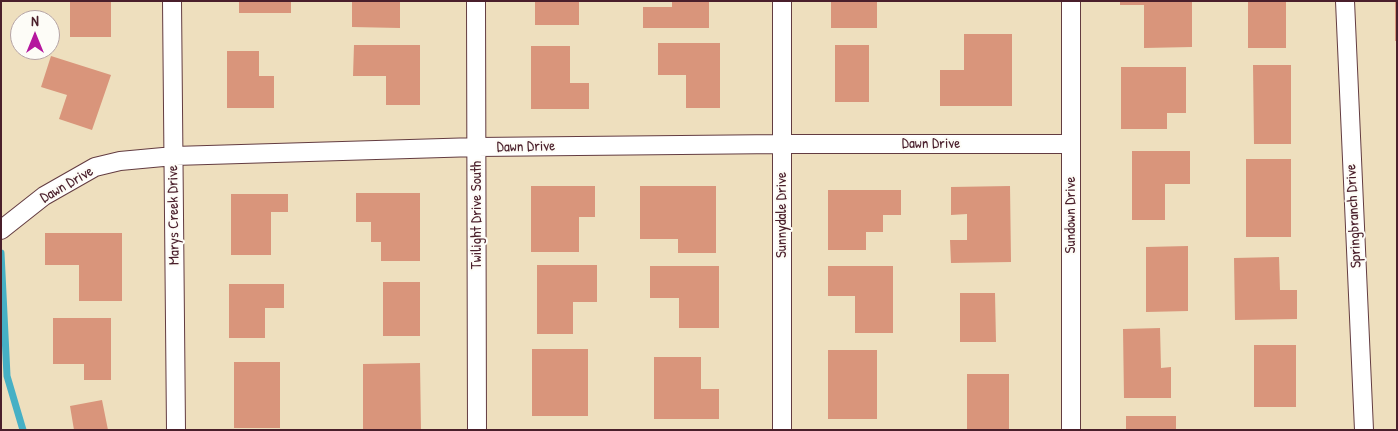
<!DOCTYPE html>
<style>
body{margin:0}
#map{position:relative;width:1398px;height:431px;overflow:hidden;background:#eedfbe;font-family:"Patrick Hand",sans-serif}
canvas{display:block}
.frame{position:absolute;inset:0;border:2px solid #4a1f2b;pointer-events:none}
.north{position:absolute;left:10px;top:10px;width:50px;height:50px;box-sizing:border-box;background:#fdfcf7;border:1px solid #b5a4a5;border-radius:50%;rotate:0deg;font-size:14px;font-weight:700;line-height:20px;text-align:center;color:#4a1f2b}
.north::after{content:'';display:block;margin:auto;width:18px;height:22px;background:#b5179e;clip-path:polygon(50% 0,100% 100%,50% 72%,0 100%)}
</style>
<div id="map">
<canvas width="1398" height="431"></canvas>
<div class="frame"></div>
<div class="north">N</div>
</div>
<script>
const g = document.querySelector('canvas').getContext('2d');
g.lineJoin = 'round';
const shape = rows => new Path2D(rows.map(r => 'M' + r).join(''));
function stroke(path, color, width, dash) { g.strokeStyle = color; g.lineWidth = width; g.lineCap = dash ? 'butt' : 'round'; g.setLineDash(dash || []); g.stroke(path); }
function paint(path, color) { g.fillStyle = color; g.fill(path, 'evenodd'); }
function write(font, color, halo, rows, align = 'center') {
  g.font = font + ' "Patrick Hand",sans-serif'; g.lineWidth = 4; g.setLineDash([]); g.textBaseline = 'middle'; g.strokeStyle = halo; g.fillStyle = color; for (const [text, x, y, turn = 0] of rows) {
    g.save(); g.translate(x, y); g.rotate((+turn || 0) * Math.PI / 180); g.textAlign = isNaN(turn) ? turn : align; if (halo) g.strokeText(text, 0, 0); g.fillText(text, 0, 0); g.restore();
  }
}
stroke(shape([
 [1,253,7,376,23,430]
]), '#46b0c5', 7);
paint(shape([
 [70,1,111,1,111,37,70,37],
 [239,1,291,1,291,13,239,13],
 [352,1,400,1,400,28,352,27],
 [535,1,579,1,579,25,535,25],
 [672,1,709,1,709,28,643,28,643,7,672,7],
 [831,1,877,1,877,28,831,28],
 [1120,1,1192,1,1192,47,1144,48,1144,5,1120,5],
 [1248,1,1286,1,1286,48,1248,48],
 [1395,1,1397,1,1397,41,1395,41],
 [964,34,1012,34,1012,106,940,106,940,70,964,70],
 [658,43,720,43,720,108,686,108,686,75,658,75],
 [354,45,420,45,420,105,386,105,386,76,353,76],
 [835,45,869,45,869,102,835,102],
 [531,46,570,46,570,83,589,83,589,109,531,109],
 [227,51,259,51,259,76,274,76,274,108,227,108],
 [51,56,111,75,92,130,59,119,67,95,41,87],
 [1253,65,1291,65,1291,144,1254,144],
 [1121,67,1186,67,1186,113,1167,113,1167,129,1121,129],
 [1132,151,1190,151,1190,184,1165,184,1165,220,1132,220],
 [1246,159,1291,159,1291,237,1246,237],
 [531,186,595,186,595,217,579,217,579,252,531,252],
 [640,186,716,186,716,253,678,253,678,239,640,239],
 [1010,186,1011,262,951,263,950,240,967,240,967,214,951,215,951,187],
 [828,190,901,190,901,215,883,215,883,232,866,232,866,250,828,250],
 [356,193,420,193,420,261,381,261,381,242,371,242,371,222,356,222],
 [231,194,288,194,288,212,271,212,271,255,231,255],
 [45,233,122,233,122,301,79,301,79,265,45,265],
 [1188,246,1188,311,1146,312,1146,247],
 [1279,257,1280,290,1297,290,1297,319,1235,320,1234,258],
 [537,265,597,265,597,302,573,302,573,334,537,334],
 [650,266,719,266,719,328,679,328,679,298,650,298],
 [828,266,893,266,893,333,855,333,855,296,828,296],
 [383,282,420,282,420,336,383,336],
 [229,284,284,284,284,308,265,308,265,338,229,338],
 [960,293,995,293,996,342,960,342],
 [53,318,111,318,111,380,84,380,84,364,53,364],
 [1160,328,1161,368,1171,367,1171,398,1124,398,1123,329],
 [1254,345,1296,345,1296,407,1254,407],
 [532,349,588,349,588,416,532,416],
 [828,350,877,350,877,419,828,419],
 [654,357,701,357,701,389,719,389,719,419,654,419],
 [234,362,280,362,280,428,234,428],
 [420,363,421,430,363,430,363,364],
 [967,374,1009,374,1009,430,967,430],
 [102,400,108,430,74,430,70,406],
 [1126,416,1176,416,1176,430,1126,430]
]), '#d9957b');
const minor = shape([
 [172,1,176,430],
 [476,1,477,430],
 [782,1,782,430],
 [1071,1,1071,430],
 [1345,1,1364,430],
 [1,230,44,196,95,167,120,161,174,156,477,147,782,144,1071,144]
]);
stroke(minor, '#633c41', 20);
stroke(minor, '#fff', 18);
write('15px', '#4a1f2b', '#fdfcf7', [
 ["Dawn Drive",931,144],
 ["Dawn Drive",526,147,-1],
 ["Dawn Drive",67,185,-30],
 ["Marys Creek Drive",174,215,-91],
 ["Twilight Drive South",477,215,-90],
 ["Sunnydale Drive",782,215,-90],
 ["Sundown Drive",1071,215,-90],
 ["Springbranch Drive",1354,216,-93]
]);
</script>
